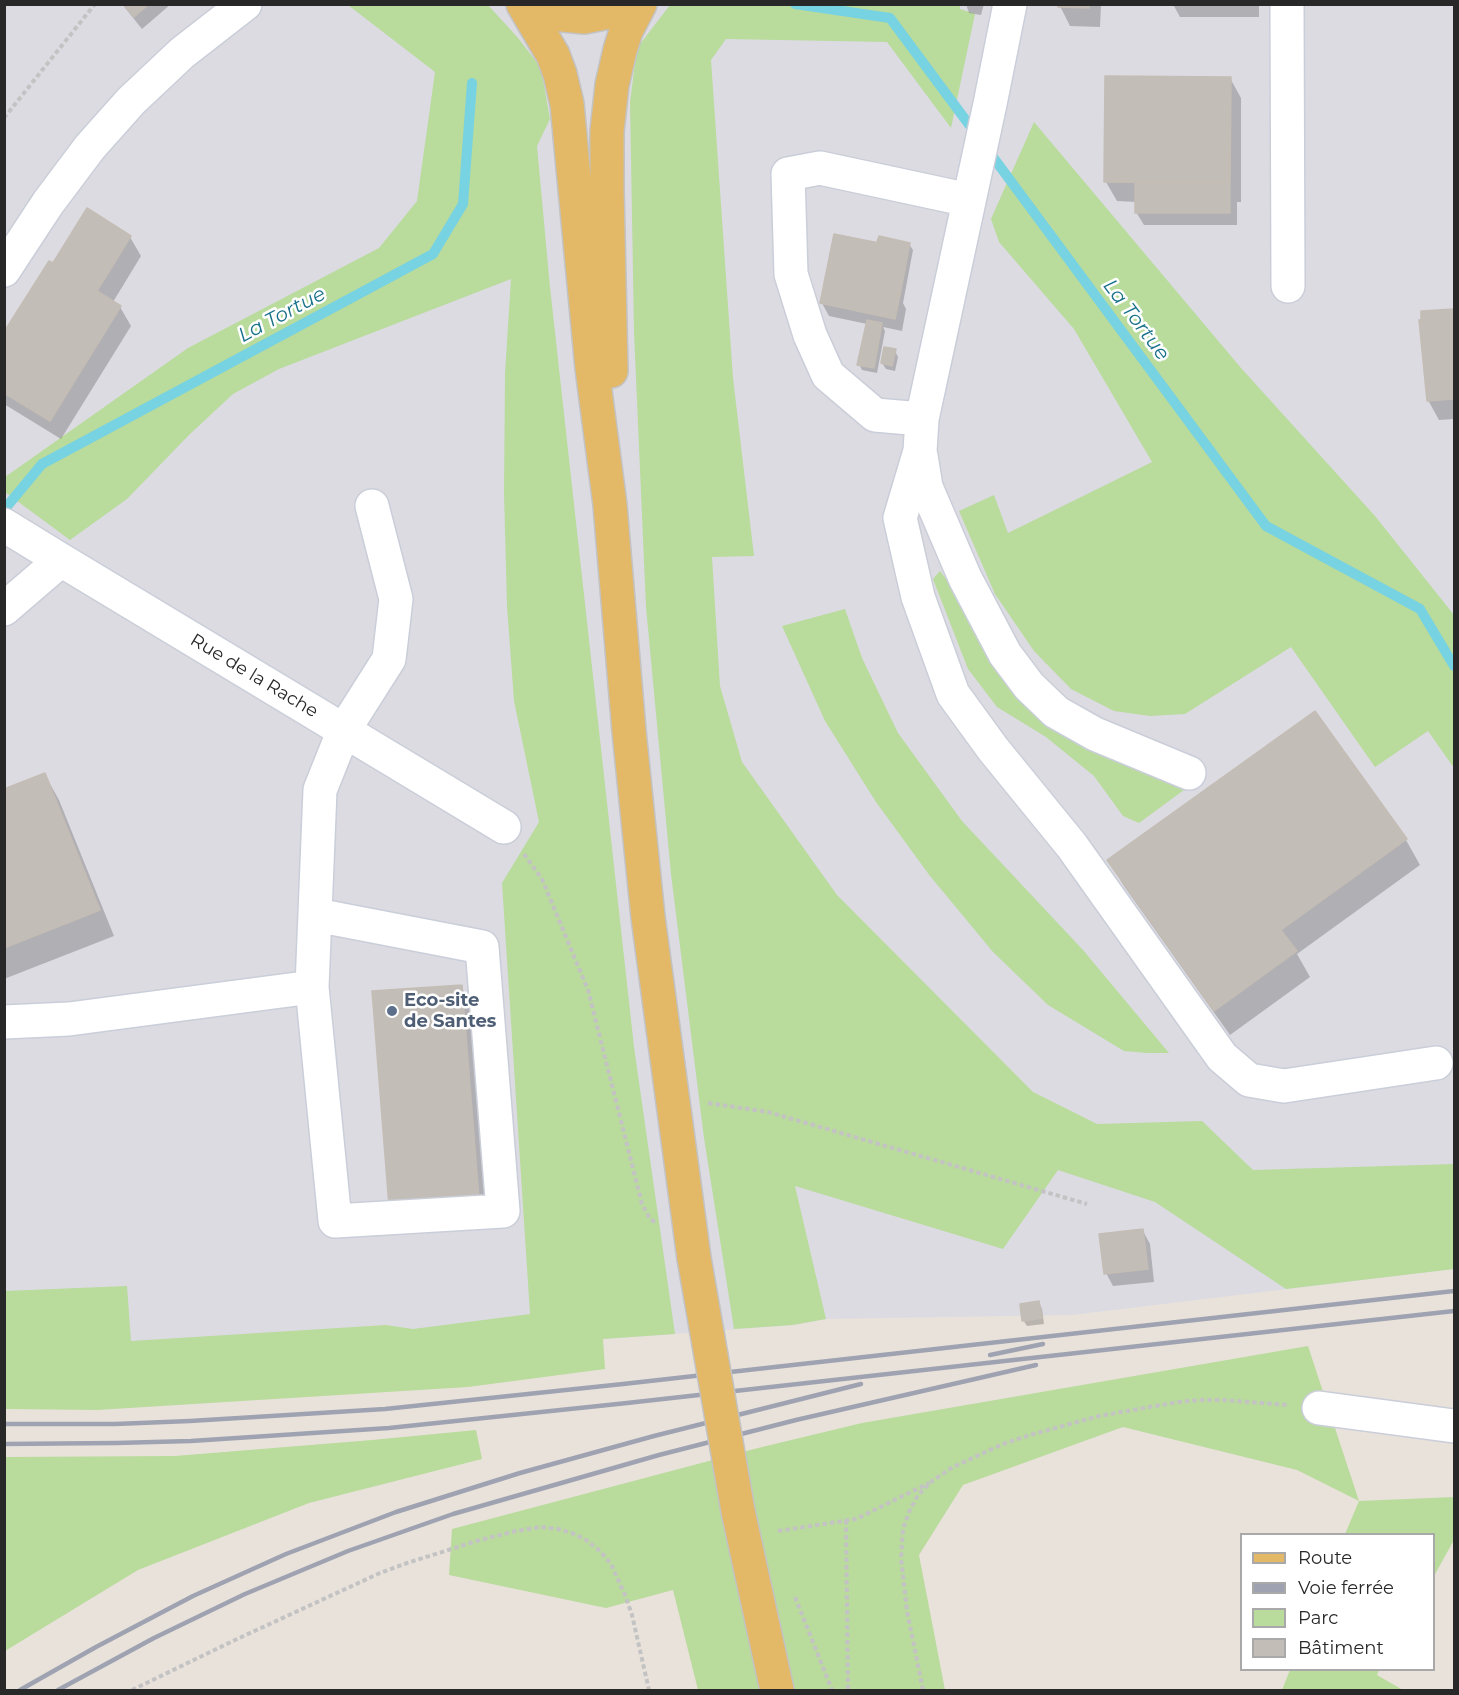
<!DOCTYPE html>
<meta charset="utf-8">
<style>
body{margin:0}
#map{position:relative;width:1459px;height:1695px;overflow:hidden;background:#e9e2db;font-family:Montserrat,sans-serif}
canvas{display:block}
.frame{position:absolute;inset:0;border:6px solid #282828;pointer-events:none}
.legend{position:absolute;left:1240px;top:1533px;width:195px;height:138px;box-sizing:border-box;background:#fff;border:2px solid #a9a9a9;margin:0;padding:8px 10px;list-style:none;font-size:18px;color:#282828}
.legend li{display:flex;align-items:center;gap:12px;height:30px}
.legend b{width:30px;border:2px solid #a9a9a9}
</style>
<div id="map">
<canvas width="1459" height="1695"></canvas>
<div class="frame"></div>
<ul class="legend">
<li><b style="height:8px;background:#e3b867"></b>Route</li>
<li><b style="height:8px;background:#9fa3b1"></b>Voie ferrée</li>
<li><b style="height:16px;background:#b9db9c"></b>Parc</li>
<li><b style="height:16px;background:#c2bdb7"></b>Bâtiment</li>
</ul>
</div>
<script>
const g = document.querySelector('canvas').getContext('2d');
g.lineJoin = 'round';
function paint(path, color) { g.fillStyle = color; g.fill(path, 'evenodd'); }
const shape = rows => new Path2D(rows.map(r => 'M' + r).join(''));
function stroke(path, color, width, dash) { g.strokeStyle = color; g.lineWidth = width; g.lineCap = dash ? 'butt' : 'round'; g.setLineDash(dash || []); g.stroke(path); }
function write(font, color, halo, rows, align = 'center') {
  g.font = font + ' Montserrat,sans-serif'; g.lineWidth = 5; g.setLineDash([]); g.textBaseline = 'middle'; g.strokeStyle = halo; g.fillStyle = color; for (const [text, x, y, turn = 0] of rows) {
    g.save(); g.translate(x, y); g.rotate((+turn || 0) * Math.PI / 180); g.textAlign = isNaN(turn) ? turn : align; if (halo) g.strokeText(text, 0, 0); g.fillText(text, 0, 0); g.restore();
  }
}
paint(shape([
 [5,5,1454,5,1454,1269,1072,1315,826,1319,793,1325,460,1350,5,1379]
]), '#dcdbe2');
paint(shape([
 [960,4,960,9,975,14,951,128,887,42,726,39,711,60,733,378,754,556,712,557,720,686,742,762,837,895,1033,1092,1097,1124,1202,1121,1253,1170,1454,1164,1454,1269,1286,1289,1155,1202,1058,1170,1003,1249,795,1186,826,1319,793,1325,734,1329,704,1138,671,874,646,607,634,332,630,102,637,48,670,5],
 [348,5,488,5,519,39,541,68,550,119,537,146,550,287,634,1047,675,1334,603,1339,605,1369,468,1387,97,1410,5,1409,5,1291,127,1286,131,1341,386,1325,413,1329,530,1314,502,883,539,822,514,701,507,606,504,493,505,373,511,279,279,369,233,394,190,434,127,499,70,540,5,492,5,477,188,348,379,248,417,201,435,72],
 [1034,122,1241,368,1375,516,1454,615,1454,768,1428,731,1375,767,1291,647,1185,714,1150,716,1114,711,1071,689,1034,651,995,594,959,511,994,495,1008,533,1152,462,1074,329,999,242,991,219],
 [940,571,1070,738,1184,790,1139,823,1123,816,1094,776,1046,737,997,707,968,669,933,579],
 [845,609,862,658,898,733,962,821,1083,950,1169,1053,1147,1053,1124,1051,1048,1005,993,952,930,876,876,802,825,721,782,626],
 [1308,1346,1359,1501,1454,1497,1454,1540,1434,1576,1434,1534,1345,1534,1359,1501,1297,1470,1123,1427,963,1485,919,1555,945,1690,698,1690,673,1590,606,1608,449,1575,452,1529,758,1448,862,1423],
 [476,1430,482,1459,309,1503,138,1570,5,1651,5,1457,175,1456,372,1440],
 [1290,1670,1379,1670,1377,1675,1403,1690,1282,1690]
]), '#b9db9c');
paint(shape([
 [122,4,171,4,142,29],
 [966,4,984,4,981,15,969,13],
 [1059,4,1259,4,1259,17,1180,17,1174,6,1101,5,1100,27,1070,26],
 [1106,77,1230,78,1241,98,1241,202,1237,202,1237,225,1144,225,1136,212,1136,202,1117,201,1106,182],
 [130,237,141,256,113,302,120,307,131,326,61,439,4,404,4,335],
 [879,242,909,244,913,250,903,303,906,309,902,331,883,327,885,331,877,373,862,370,859,364,867,324,829,316,822,303,881,245],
 [1454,310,1454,419,1439,420,1428,400,1422,313],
 [895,351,898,357,895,371,886,369,882,363],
 [45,775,59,800,114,936,4,979,4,790],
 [1406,840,1420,865,1297,954,1310,977,1230,1035,1124,886,1109,861],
 [461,987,476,1012,492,1224,391,1205],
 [1143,1231,1150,1244,1154,1282,1113,1286,1106,1273],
 [1039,1303,1042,1309,1044,1324,1027,1326,1023,1320]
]), '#0003');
stroke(shape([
 [795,4,890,18,976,134],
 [987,149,1266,526,1420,609,1454,666],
 [4,510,42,464,433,254,463,204,472,83]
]), '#77d2e2', 10);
const building = shape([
 [123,4,149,4,134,17,123,4],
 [1058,4,1089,4,1089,8,1058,7,1058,4],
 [1105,76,1231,77,1230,183,1104,182,1105,76],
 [1135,183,1230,183,1230,213,1135,213,1135,183],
 [87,208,131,236,97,291,121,306,50,421,4,393,4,332,49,261,53,263,87,208],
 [834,234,899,247,889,293,900,295,895,319,820,303,834,234],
 [879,236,910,243,900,295,889,293,899,247,877,242,879,236],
 [1454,309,1454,317,1421,320,1421,311,1454,309],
 [1454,317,1454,399,1427,401,1419,320,1454,317],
 [867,320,882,323,874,368,857,365,867,320],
 [884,347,896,349,892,366,881,363,884,347],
 [1315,711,1407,839,1281,930,1297,951,1214,1011,1107,860,1315,711],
 [45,773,100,910,4,948,4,789,45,773],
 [462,985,479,1199,389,1206,372,991,462,985],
 [1143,1229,1148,1269,1104,1274,1099,1234,1143,1229],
 [1039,1301,1042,1318,1022,1321,1020,1304,1039,1301]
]);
paint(building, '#c2bdb7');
stroke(building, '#c4bdb5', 1.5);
const minor = shape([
 [1010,4,990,104,922,419,920,451,900,518,918,597,953,694,993,749,1072,846,1222,1057,1249,1080,1284,1086,1436,1063],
 [1287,4,1288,286],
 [4,270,48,203,90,147,131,101,182,53,245,4],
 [922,419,875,415,828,375,810,335,791,274,788,174,820,168,969,200],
 [921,456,926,487,965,578,1005,654,1029,686,1056,712,1095,734,1189,773],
 [4,525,61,560,504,827],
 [4,609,61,560],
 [316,915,482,947,503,1211,335,1221,312,987,320,790,344,730,389,659,396,599,372,506],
 [4,1022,69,1019,312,987],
 [1319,1408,1454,1426]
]);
const major = shape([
 [523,4,553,55,560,74,567,104,592,368,610,505,629,731,648,917,694,1258],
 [523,4,553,14,584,17,614,11,631,4],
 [611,371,607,190,607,131,612,85,620,50,626,31,640,4],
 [738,1511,777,1690]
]);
stroke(minor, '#caced9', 36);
stroke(major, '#c3c3c3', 36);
stroke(shape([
 [4,118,95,4],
 [524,854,542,879,588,990,642,1204,650,1219,655,1222],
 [708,1103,768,1112,1087,1204],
 [846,1520,848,1690],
 [778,1531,856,1519,929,1483],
 [795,1597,832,1690],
 [132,1690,235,1640,380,1573,407,1563,480,1540,516,1531,541,1527,558,1529,572,1533,586,1540,600,1551,611,1564,625,1595,632,1615,649,1690],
 [923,1690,907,1611,901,1558,903,1529,909,1512,918,1495,932,1481,953,1467,1003,1444,1030,1435,1099,1416,1178,1402,1199,1400,1223,1400,1287,1405]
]), '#c3c3c3', 4, [4.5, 3]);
stroke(minor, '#fff', 33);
stroke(major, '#e3b867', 33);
stroke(shape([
 [990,1355,1043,1344],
 [4,1424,115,1424,190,1421,385,1409,623,1384,1454,1291],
 [4,1444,116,1443,191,1441,389,1428,627,1403,1454,1311],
 [20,1690,96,1647,193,1596,286,1554,396,1512,520,1473,654,1436,861,1384],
 [58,1690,154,1638,245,1594,348,1551,453,1514,659,1455,796,1420,1036,1365]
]), '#9fa3b1', 4.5);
const majorBridge = shape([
 [694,1258,738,1511]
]);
stroke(majorBridge, '#c3c3c3', 36, []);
stroke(majorBridge, '#e3b867', 33);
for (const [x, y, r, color] of [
 [392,1011,6,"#5c6f8a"]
]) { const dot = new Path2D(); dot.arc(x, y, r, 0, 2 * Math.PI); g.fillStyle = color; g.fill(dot); stroke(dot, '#fff', 2); }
write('18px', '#282828', '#fff', [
 ["Rue de la Rache",254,676,31]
]);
write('bold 18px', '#4e5e75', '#fff', [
 ["Eco-site",404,1001],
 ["de Santes",404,1022]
], 'left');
write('italic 20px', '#19718b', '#fff', [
 ["La Tortue",282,315,-28],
 ["La Tortue",1136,320,53]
]);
</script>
